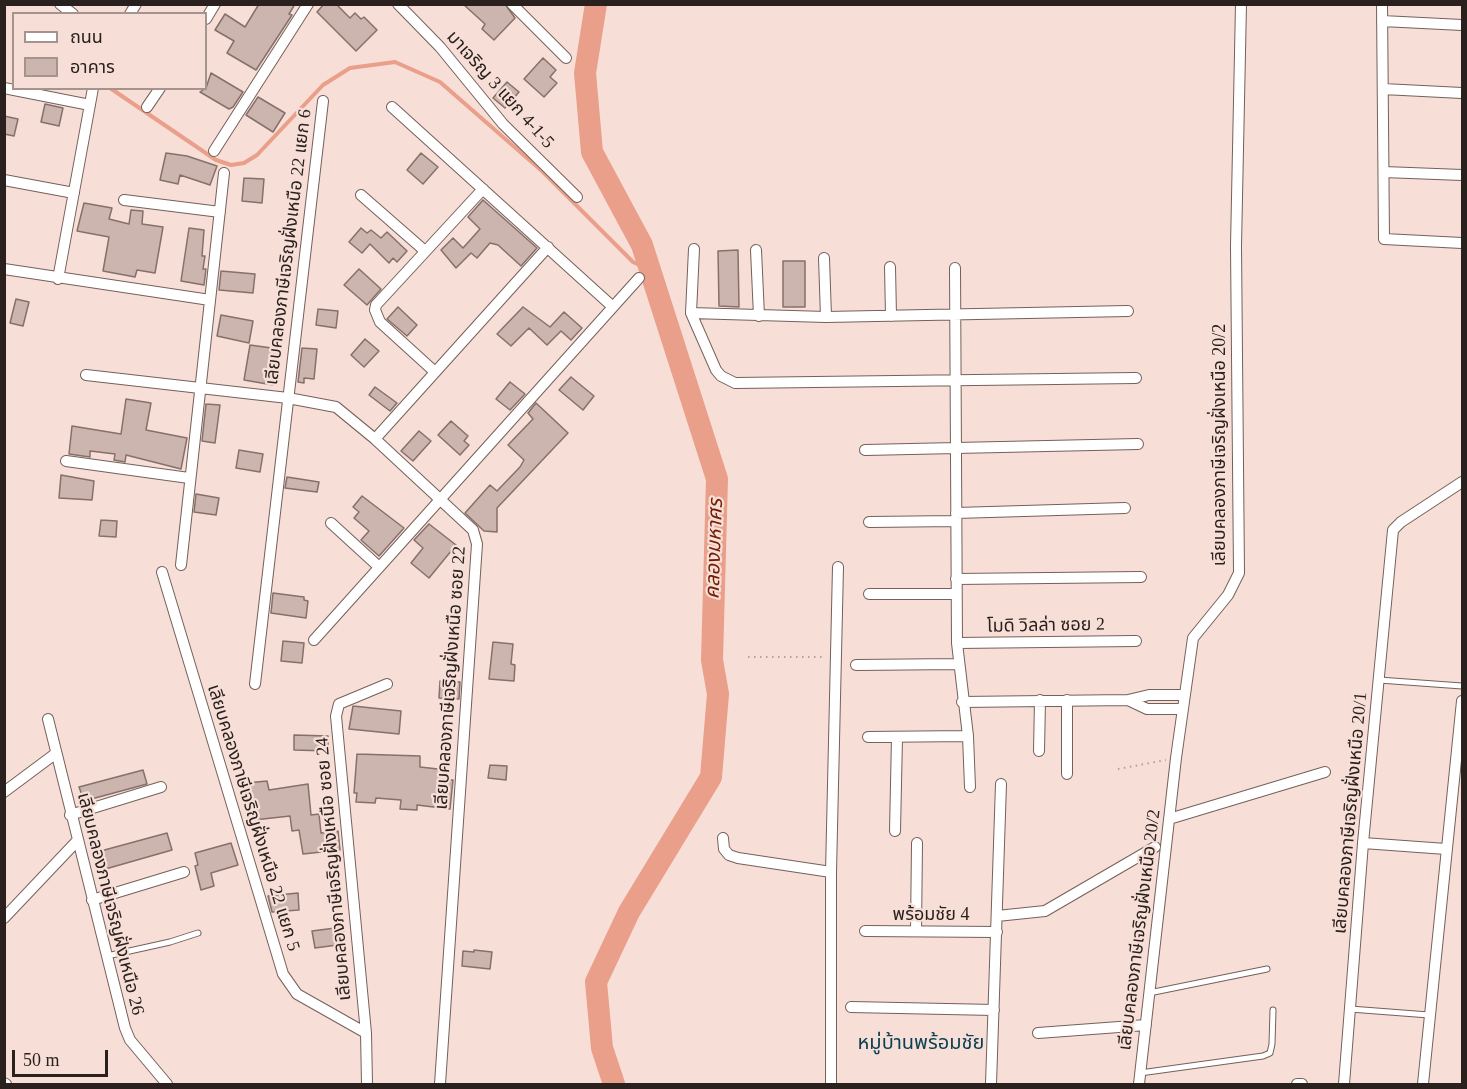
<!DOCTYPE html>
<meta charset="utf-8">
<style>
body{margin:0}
#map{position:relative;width:1467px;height:1089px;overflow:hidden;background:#f7dfd8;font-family:"Times New Roman","Noto Sans Thai",serif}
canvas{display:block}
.frame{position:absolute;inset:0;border:6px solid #2a211e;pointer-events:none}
.legend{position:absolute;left:12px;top:12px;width:195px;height:78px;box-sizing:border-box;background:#f7dfd8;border:2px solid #a5938e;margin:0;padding:8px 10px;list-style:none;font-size:18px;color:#2a211e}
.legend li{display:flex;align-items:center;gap:12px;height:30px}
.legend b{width:30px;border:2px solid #a5938e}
.scale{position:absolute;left:12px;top:1050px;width:96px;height:27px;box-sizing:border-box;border:3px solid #2a211e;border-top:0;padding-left:8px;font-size:18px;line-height:21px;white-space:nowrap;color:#2a211e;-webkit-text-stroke:4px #f7dfd8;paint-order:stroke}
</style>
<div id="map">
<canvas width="1467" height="1089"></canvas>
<div class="frame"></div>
<ul class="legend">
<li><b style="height:8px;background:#fff"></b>ถนน</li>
<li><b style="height:16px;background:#ccb5ae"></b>อาคาร</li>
</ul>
<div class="scale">50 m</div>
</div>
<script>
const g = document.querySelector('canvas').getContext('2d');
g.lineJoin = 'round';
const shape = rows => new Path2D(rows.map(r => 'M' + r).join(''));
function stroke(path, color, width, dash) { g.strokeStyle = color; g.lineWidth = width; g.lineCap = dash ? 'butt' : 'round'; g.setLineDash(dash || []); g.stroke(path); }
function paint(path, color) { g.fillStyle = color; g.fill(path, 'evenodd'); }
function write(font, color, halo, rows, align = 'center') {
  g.font = font + ' "Times New Roman","Noto Sans Thai",serif'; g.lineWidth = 4.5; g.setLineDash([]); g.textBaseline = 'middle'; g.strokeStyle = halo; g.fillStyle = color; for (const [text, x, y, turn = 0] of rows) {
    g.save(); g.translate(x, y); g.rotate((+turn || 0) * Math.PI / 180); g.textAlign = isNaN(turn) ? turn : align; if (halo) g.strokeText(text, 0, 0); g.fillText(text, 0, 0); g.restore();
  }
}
stroke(shape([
 [110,88,216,160,231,165,244,163,257,155,323,85,350,68,395,62,440,82,542,171,633,262,650,270]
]), '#e99f89', 4);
stroke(shape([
 [596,4,585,73,592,152,642,245,717,479,712,660,718,694,711,777,629,912,596,982,602,1048,614,1084]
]), '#e99f89', 22);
const building = shape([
 [259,4,295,4,289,14,292,15,256,70,227,53,234,41,215,30,225,14,245,27,259,4],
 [324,4,336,4,350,18,355,13,361,19,364,17,377,30,356,51,317,12,324,4],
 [463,4,505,4,515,18,494,40,482,29,485,24,463,4],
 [543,58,556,70,550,77,557,83,544,97,524,79,543,58],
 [211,73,243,92,233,107,229,109,200,92,206,88,211,73],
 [507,82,519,92,505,108,493,98,507,82],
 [258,97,285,113,273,132,246,115,258,97],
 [45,104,63,108,59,126,41,122,45,104],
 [4,116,18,119,14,136,4,134,4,116],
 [166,153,187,156,217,166,210,185,180,175,178,184,160,180,166,153],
 [421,153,438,167,423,184,407,170,421,153],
 [244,178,264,179,262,203,242,201,244,178],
 [483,200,537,248,521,266,498,245,490,243,477,258,471,253,456,268,441,250,453,238,463,248,480,229,468,217,483,200],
 [84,203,112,208,109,219,129,224,131,210,143,211,142,224,163,227,155,273,137,270,135,277,103,271,109,237,77,231,84,203],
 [189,228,204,230,202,256,205,256,203,269,206,269,204,285,181,281,189,228],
 [361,228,367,233,371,230,381,238,387,232,407,251,397,262,393,258,389,263,370,244,362,253,349,242,361,228],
 [738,250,739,307,719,306,718,251,738,250],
 [783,261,805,261,805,307,783,307,783,261],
 [359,269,381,289,367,305,344,285,359,269],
 [221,271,255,274,253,293,219,290,221,271],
 [16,299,29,302,23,326,10,323,16,299],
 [398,307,417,325,407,336,387,319,398,307],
 [523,307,550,327,564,312,582,328,571,340,561,331,547,345,529,328,511,346,497,334,523,307],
 [318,309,338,311,336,328,316,325,318,309],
 [221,315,253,321,249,343,217,336,221,315],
 [365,339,379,351,364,367,351,355,365,339],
 [250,345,279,349,273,385,244,380,250,345],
 [302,348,317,349,314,379,304,378,304,383,298,382,302,348],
 [571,377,594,396,583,410,559,390,571,377],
 [510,382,525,394,510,410,496,399,510,382],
 [375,387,397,403,390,411,369,395,375,387],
 [126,399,151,403,146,430,187,438,181,469,126,455,125,462,114,460,115,454,90,451,90,457,69,454,72,426,121,434,126,399],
 [536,403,568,433,497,508,497,532,484,531,465,513,490,485,497,491,520,467,524,460,508,445,533,419,528,413,536,403],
 [206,404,220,405,215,443,202,441,206,404],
 [451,421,468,436,464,441,469,445,460,455,438,435,451,421],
 [419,431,431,441,413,461,401,451,419,431],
 [239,450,263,454,260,472,236,468,239,450],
 [61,475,94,481,92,500,59,498,61,475],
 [287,477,319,482,317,492,285,488,287,477],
 [196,494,219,498,216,515,194,512,196,494],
 [362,496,404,528,379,556,361,540,369,531,354,518,359,512,353,507,362,496],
 [101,520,117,521,116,537,99,536,101,520],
 [429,524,456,545,429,578,411,563,423,548,414,540,429,524],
 [273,593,304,597,304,600,308,601,306,618,271,613,273,593],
 [283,641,304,643,302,663,281,661,283,641],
 [493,642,513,644,511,664,515,665,514,681,489,679,493,642],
 [440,681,460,682,459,699,439,698,440,681],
 [353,706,401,711,399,734,349,729,353,706],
 [294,735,328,736,328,751,294,750,294,735],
 [357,754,420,756,420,767,447,770,446,780,453,780,450,809,417,805,417,810,400,809,401,800,376,798,375,803,356,802,357,793,354,793,357,754],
 [490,765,507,766,506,780,488,778,490,765],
 [143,770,147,784,84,801,79,787,143,770],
 [267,781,269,790,308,784,311,815,319,814,321,833,338,831,340,850,303,854,299,830,292,831,290,816,254,820,252,800,248,801,246,783,267,781],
 [167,833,172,850,102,870,97,852,167,833],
 [231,843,238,865,211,873,214,886,201,890,195,866,198,865,195,853,231,843],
 [298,893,299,910,272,912,268,896,298,893],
 [343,927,345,944,315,948,312,931,343,927],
 [474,950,492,952,490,969,462,966,463,951,474,952,474,950]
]);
paint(building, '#ccb5ae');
stroke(building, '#86706a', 1.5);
const service = shape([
 [1379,680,1462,686],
 [107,956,170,942,198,933],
 [1149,993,1267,969],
 [1350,1009,1429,1015],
 [1140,1073,1263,1056,1270,1053,1272,1044,1273,1010]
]);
const minor = shape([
 [60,4,73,14],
 [398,4,440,47,503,124,577,197],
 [512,4,566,58],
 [1382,4,1384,239,1462,243],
 [130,14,136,4],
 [206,19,215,4],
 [1382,21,1462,25],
 [4,88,90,105],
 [1383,89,1462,93],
 [147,107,160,88],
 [392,107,613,307],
 [214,151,308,4],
 [1384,172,1462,175],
 [4,180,74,193],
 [361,195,425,251],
 [124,200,220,212],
 [694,249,691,313,716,370,721,376,735,383,1136,378],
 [756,250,759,316],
 [824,258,826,317],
 [890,267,891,316],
 [955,268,957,643,968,736,970,787],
 [4,269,210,300],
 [58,279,93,88],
 [691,313,826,317,1128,311],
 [435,372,380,322,375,310,376,305,483,189],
 [86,375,288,398,336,407,375,439,473,530,477,544,440,1084],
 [375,439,548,247],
 [865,450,1138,444],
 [66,461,189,478],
 [956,513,1125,508],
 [869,522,956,521],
 [331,523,378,566],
 [181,565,224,173],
 [162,572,283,974,297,994,366,1033],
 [956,579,1141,577],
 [869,594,956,594],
 [314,640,639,278],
 [957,643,1136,641],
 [856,665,958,664],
 [255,684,323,101],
 [1128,700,1147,709,1183,709],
 [962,702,1128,700,1149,695,1184,695],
 [48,719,125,1028,130,1040,167,1084],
 [868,737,968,736],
 [1039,751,1040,700],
 [1067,774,1067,700],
 [4,792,55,754],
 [70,815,161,787],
 [1169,819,1325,772],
 [895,831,897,737],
 [723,838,724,849,729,855,738,858,831,872],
 [1363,843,1446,849],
 [92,900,184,872],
 [997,916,1045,911,1155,847],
 [4,918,77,841],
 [865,931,997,932],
 [916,931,917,843],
 [851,1007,994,1010],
 [1038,1033,1146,1025],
 [4,1083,6,1084],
 [367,1084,366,1033,336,716,339,704,387,684],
 [831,1084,831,872,838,567],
 [991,1084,1001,784],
 [1139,1084,1176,758,1193,638,1228,595,1239,573,1236,246,1241,4],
 [1297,1084,1302,1084],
 [1344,1084,1363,843,1393,530,1401,522,1462,482],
 [1423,1084,1462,701]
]);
stroke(service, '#75605a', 7);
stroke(minor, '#75605a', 12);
stroke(shape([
 [748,657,826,657],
 [1118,769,1166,760]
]), '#b3a09a', 2, [1.5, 4.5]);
stroke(service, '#fff', 5);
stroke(minor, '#fff', 10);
write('18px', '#2a211e', '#f7dfd8', [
 ["มาเจริญ 3 แยก 4-1-5",500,90,48],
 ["เลียบคลองภาษีเจริญฝั่งเหนือ 22 แยก 6",289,247,-83],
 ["เลียบคลองภาษีเจริญฝั่งเหนือ 20/2",1220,445,-90],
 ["โมดิ วิลล่า ซอย 2",1046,626,-1],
 ["เลียบคลองภาษีเจริญฝั่งเหนือ ซอย 22",451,678,-86],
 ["เลียบคลองภาษีเจริญฝั่งเหนือ 20/1",1351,813,-85],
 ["เลียบคลองภาษีเจริญฝั่งเหนือ 22 แยก 5",253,818,73],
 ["เลียบคลองภาษีเจริญฝั่งเหนือ ซอย 24",334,869,-95],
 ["เลียบคลองภาษีเจริญฝั่งเหนือ 26",110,904,76],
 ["พร้อมชัย 4",931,915],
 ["เลียบคลองภาษีเจริญฝั่งเหนือ 20/2",1140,930,-83]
]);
write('italic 20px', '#721c00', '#f7dfd8', [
 ["คลองมหาศร",715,549,-88]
]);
write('20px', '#093f50', '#f7dfd8', [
 ["หมู่บ้านพร้อมชัย",921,1044]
]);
</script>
